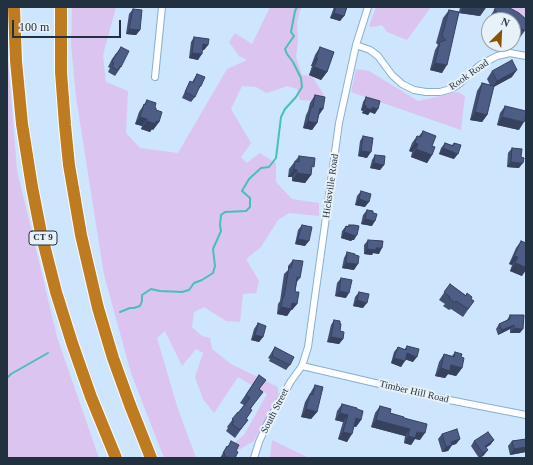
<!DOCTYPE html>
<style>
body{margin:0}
#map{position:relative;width:533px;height:465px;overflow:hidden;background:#cde5fd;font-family:Georgia,serif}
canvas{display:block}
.frame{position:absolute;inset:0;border:8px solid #223140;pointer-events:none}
.north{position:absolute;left:481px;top:12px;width:40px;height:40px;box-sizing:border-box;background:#e8f0f8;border:1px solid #99a4ae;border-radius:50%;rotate:24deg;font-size:11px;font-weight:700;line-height:16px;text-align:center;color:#223140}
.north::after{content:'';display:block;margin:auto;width:14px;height:18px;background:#895300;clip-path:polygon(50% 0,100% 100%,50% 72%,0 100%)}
.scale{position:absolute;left:12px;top:20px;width:109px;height:18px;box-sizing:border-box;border:2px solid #223140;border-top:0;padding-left:5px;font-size:12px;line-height:14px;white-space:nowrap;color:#223140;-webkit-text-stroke:3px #e8f0f8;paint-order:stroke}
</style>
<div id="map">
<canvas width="533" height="465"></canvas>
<div class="frame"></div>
<div class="north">N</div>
<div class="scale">100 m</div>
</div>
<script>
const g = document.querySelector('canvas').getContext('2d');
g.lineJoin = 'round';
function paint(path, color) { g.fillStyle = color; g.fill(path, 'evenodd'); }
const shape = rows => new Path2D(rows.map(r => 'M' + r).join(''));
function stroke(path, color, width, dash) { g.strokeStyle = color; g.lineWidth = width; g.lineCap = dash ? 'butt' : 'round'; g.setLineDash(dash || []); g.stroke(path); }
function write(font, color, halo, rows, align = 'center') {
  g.font = font + ' Georgia,serif'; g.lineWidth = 4; g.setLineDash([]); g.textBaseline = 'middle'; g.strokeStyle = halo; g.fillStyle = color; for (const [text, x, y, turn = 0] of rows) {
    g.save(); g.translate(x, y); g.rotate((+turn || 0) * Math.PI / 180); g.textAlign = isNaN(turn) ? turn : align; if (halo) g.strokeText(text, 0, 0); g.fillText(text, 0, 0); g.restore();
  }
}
paint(shape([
 [72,7,116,7,103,55,106,82,128,91,126,133,140,148,178,153,227,69,247,60,239,56,229,42,235,33,252,44,270,7,303,7,300,10,297,23,298,41,296,57,302,75,312,76,324,95,318,101,300,100,297,89,287,86,267,93,256,87,242,86,231,109,251,143,241,157,247,163,253,158,260,153,276,163,276,182,292,199,319,203,319,216,289,213,278,220,261,247,246,259,259,281,256,293,243,294,240,322,226,321,204,307,194,312,192,327,202,336,210,338,212,349,231,364,278,387,278,397,254,441,237,451,233,444,244,435,267,394,238,377,214,413,203,399,195,377,203,353,196,349,182,366,165,331,157,338,177,406,196,458,164,458,131,373,104,275,76,97,71,45],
 [376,7,431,7,407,40,387,32,382,25,372,27,369,26],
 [505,7,526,7,526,17,513,13],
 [7,47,17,170,57,337,99,458,7,458],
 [356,69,369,71,418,101,458,92,465,96,461,130,351,92],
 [272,440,309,458,270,458]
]), '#dbc4f0');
stroke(shape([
 [120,312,130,308,134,308,140,306,142,301,142,295,151,289,160,291,182,292,189,290,194,283,202,280,213,273,215,266,213,249,221,231,220,225,221,215,225,212,246,211,250,207,250,198,242,191,249,179,261,168,269,167,276,158,281,117,285,109,296,97,302,87,301,78,293,62,287,54,285,49,294,36,291,32,295,11,297,7],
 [7,378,11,374,48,353]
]), '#49bfb6', 2);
const street = shape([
 [356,45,370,50,378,56,392,75,402,84,414,90,426,92,440,92,451,89,459,84,480,65,497,56,510,53,526,56],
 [155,77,162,7],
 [302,366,444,399,526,415],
 [254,458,259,442,267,424,291,381,302,366,308,347,339,123,356,45,368,7]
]);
const highway = shape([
 [14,7,16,61,22,124,32,187,41,233,56,292,72,343,91,397,116,458],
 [61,7,61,72,65,125,69,165,81,235,98,308,113,358,130,405,151,458]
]);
stroke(street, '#87aed3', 8);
stroke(highway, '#fff', 14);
stroke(street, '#fff', 6);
stroke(highway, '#bf7b20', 12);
paint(shape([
 [334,7,347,7,344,16,340,21,330,18],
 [460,7,485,7,485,9,480,16,459,13,442,73,430,70,435,50,438,45,436,43,443,18,449,10,459,12],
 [496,7,526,29,519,39,513,34,513,20,492,20,489,18],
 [133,9,140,30,136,35,126,34,129,14],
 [194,37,208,45,204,50,202,50,198,60,189,58,191,42],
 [121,47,121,67,115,76,108,72,110,68,108,67,112,59],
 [320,47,327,72,321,80,309,75,312,66,311,66,315,55],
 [492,71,512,77,493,87,487,115,482,122,470,120,477,91,482,83,490,85,487,79],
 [197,74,201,86,197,91,195,97,191,102,182,98,187,87,190,81,192,82],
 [315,95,323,109,319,115,317,123,312,130,303,128,306,115,308,111,310,103],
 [366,97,375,114,370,112,368,115,362,113,363,111,361,110,363,102],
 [147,100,156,110,159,122,153,130,152,129,150,132,141,129,142,126,135,124,139,112],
 [505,106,519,130,497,125,500,113],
 [423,131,432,146,432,155,427,163,411,157,412,152,409,151,412,143,417,136,419,136],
 [363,136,367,158,358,156,360,141],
 [445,143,452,145,454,143,454,159,439,154,441,148],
 [512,148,519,168,507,167,508,153],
 [375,155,384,165,380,170,370,168,372,160],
 [299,156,311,170,311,175,305,183,292,181,292,177,288,177,289,169],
 [361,191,365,207,355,205,357,196],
 [367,210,372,226,361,224,363,215],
 [302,225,305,246,295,244,298,230],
 [349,225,354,240,352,240,351,241,341,238,342,231,346,226,348,226],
 [368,240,379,254,373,253,372,255,364,254,364,245],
 [521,241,522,276,510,271,512,265,509,264,516,248],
 [347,252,354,270,342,268,344,258],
 [293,260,300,278,297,282,295,292,297,304,292,310,291,310,287,316,277,314,278,304,280,301,284,274,288,270,288,266],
 [341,278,346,298,335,296,337,283],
 [450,284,474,301,463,317,451,309,449,310,443,306,445,304,439,300],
 [359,292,363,308,353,306,355,297],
 [510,315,520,333,510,333,510,329,498,335,496,329,499,324,507,320],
 [334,320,340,331,343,339,339,344,327,342,331,325],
 [258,323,263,337,259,342,251,340,254,329],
 [407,346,413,362,405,359,401,367,391,363,394,352,398,347,404,350],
 [275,347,290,365,286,370,269,361,270,359,268,358],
 [455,352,461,357,462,368,456,376,448,374,445,378,435,376,439,362,444,354,452,356],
 [259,375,260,389,242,428,235,438,226,431,228,428,227,427,238,412,238,413,244,405,240,403],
 [315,385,317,412,311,419,301,417,305,402],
 [342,404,357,409,361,420,356,427,354,426,347,442,338,439,343,422,335,420,337,411],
 [380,406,390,413,404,418,420,440,415,439,411,445,404,443,405,436,371,427,375,413],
 [442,434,460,439,456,444,452,445,448,451,442,452,438,439],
 [526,439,526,452,510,455,508,446,512,441],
 [494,440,490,445,486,447,484,455,480,458,479,458,471,446,474,441],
 [231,441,236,451,235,458,220,458,227,446,228,447]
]), '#425073');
paint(shape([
 [464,7,473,7,485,9,480,16,459,13],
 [334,13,344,16,340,21,330,18],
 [129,29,140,30,136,35,126,34],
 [203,44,208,45,204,50,200,50],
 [192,53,202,54,198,60,189,58],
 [316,58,318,58,312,66,311,66],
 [435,63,447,65,442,73,430,70],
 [314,67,327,72,321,80,309,75],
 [517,70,512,77,492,88,497,81],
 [364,105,366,106,363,111,361,110],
 [372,107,378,109,375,114,370,112,368,115,362,113,366,108],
 [320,108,323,109,318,116],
 [475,112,487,115,482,122,470,120],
 [140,117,147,119,142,126,135,124],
 [502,117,524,122,519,130,497,125],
 [147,121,156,121,159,122,153,130,152,129,150,132,141,129],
 [308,121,317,123,312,130,303,128],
 [415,143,418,144,412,152,409,151],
 [443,148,458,154,454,159,439,154],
 [416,149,432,155,427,163,411,157],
 [361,151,371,152,367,158,358,156],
 [511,162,523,163,519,168,507,167],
 [374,163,384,165,380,170,370,168],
 [294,169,297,170,292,177,288,177],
 [297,173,311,175,305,183,292,181],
 [359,199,369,202,365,207,355,205],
 [365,219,375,221,372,226,361,224],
 [344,232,356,235,357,235,354,240,352,240,351,241,341,238],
 [298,239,309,241,305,246,295,244],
 [376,248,382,248,379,254,373,253,372,255,364,254,367,249],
 [514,256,518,257,512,265,509,264],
 [346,263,358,264,354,270,342,268],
 [515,263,526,267,526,270,522,276,510,271],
 [339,291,349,293,346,298,335,296],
 [357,300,367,303,363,308,353,306],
 [292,303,297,304,292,310,291,310,287,316,277,314,281,307],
 [514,325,510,329,498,335,502,330],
 [514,328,523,329,520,333,510,333],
 [255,335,263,337,259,342,251,340],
 [331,337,343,339,339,344,327,342],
 [407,353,417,357,413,362,404,359],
 [394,358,405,361,401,367,391,363],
 [451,365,462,368,456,376,448,374,445,378,435,376,441,368],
 [306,409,317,412,311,419,301,417],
 [340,413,348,415,343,422,335,420],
 [356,418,361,420,356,427,351,426],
 [376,420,410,429,405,436,371,427],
 [343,432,352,434,347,442,338,439],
 [417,432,425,433,420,440,415,439,411,445,404,443,408,436],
 [460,439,456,444,447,447,452,445,448,451,442,452,451,442],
 [494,440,490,445,481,451,485,446],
 [526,447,526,452,510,455,514,449],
 [488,450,484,455,480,458,483,453]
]), '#36415e');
const building = shape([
 [336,7,347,7,344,16,334,13,336,7],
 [473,7,485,7,485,9,473,7],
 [496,7,508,7,519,13,526,19,526,29,525,31,513,23,513,20,508,20,494,10,496,7],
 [133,9,142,10,140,30,129,29,133,9],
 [449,10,459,12,447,65,435,63,440,42,446,40,442,36,449,10],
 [194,37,209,39,208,45,203,44,202,54,192,53,194,37],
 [121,47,129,51,121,67,120,66,118,70,112,67,114,63,112,62,116,54,117,54,121,47],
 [320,47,334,52,327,72,314,67,318,58,316,58,320,47],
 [512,60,517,70,497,81,492,71,512,60],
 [197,74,205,77,201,86,200,86,195,97,185,92,190,81,193,83,197,74],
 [482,83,494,86,487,115,475,112,482,83],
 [315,95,325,97,323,109,320,108,317,123,308,121,311,107,313,107,315,95],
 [366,97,380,101,378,109,372,107,372,110,366,108,366,106,364,105,366,97],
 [147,100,156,103,155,107,156,108,156,110,162,112,159,122,156,121,156,124,147,121,147,119,140,117,144,104,145,105,147,100],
 [505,106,526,111,526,115,524,122,502,117,505,106],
 [423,131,436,136,432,146,435,147,432,155,416,149,418,144,415,143,417,136,421,137,423,131],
 [363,136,373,138,371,152,361,151,363,136],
 [445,143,453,146,454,143,461,145,458,154,443,148,445,143],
 [512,148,522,149,521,157,524,158,523,163,511,162,512,148],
 [375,155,385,156,384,165,374,163,375,155],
 [299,156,315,158,314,167,312,166,311,175,297,173,297,170,294,169,295,161,299,162,299,156],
 [361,191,371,194,369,202,359,199,361,191],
 [367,210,373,211,373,213,377,214,375,221,365,219,367,210],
 [302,225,312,227,309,241,298,239,302,225],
 [349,225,354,225,359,226,357,235,356,235,355,236,344,232,346,226,349,227,349,225],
 [368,240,383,241,382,248,376,248,376,250,367,249,368,240],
 [521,241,526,243,526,267,515,263,518,257,514,256,521,241],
 [347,252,355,254,355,255,359,256,358,264,346,263,347,252],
 [293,260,303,261,300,278,297,277,295,292,299,292,297,304,292,303,291,309,281,307,283,297,284,297,289,267,291,268,293,260],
 [341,278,352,280,349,293,339,291,341,278],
 [450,284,466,296,467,293,472,297,471,299,474,301,468,309,456,301,455,303,449,298,450,297,444,292,450,284],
 [359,292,369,294,367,303,357,300,359,292],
 [510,315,524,315,523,329,514,328,514,325,502,330,499,324,510,319,510,315],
 [334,320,340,321,340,323,341,324,340,331,344,332,343,339,331,337,334,320],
 [258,323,266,326,263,337,255,335,258,323],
 [407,346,419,349,417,357,407,353,405,361,394,358,398,347,406,350,407,346],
 [275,347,294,357,290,365,272,356,273,354,272,353,275,347],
 [455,352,462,354,461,357,464,358,462,368,451,365,450,371,441,368,444,354,454,357,455,352],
 [259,375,266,380,259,389,263,392,250,409,252,410,246,419,248,420,240,430,232,424,234,421,232,419,238,412,238,413,250,398,246,395,259,375],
 [315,385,323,387,317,412,306,409,310,394,313,395,315,385],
 [342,404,357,408,357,409,363,411,361,420,356,418,352,434,343,432,348,415,340,413,342,404],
 [380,406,391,409,390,413,404,417,404,418,427,424,425,433,417,432,415,438,408,436,410,429,376,420,380,406],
 [457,429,460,439,451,442,452,445,446,447,442,434,457,429],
 [488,432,494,440,485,446,488,450,483,453,474,441,488,432],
 [526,439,526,447,514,449,512,441,526,439],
 [231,441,239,445,236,451,238,452,235,458,227,458,227,457,224,455,225,453,223,453,227,446,228,447,231,441]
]);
paint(building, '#4d5d86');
stroke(building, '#36415e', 1);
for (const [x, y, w] of [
 [43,238,28]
]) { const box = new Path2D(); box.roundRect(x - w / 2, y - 7, w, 14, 3); g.fillStyle = '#e8f0f8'; g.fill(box); stroke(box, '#223140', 1); }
write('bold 9px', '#223140', null, [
 ["CT 9",43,238]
]);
write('10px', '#223140', '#e8f0f8', [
 ["Rook Road",469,75,-35],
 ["Hicksville Road",331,186,-82],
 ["Timber Hill Road",414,392,13],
 ["South Street",275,411,-63]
]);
</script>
